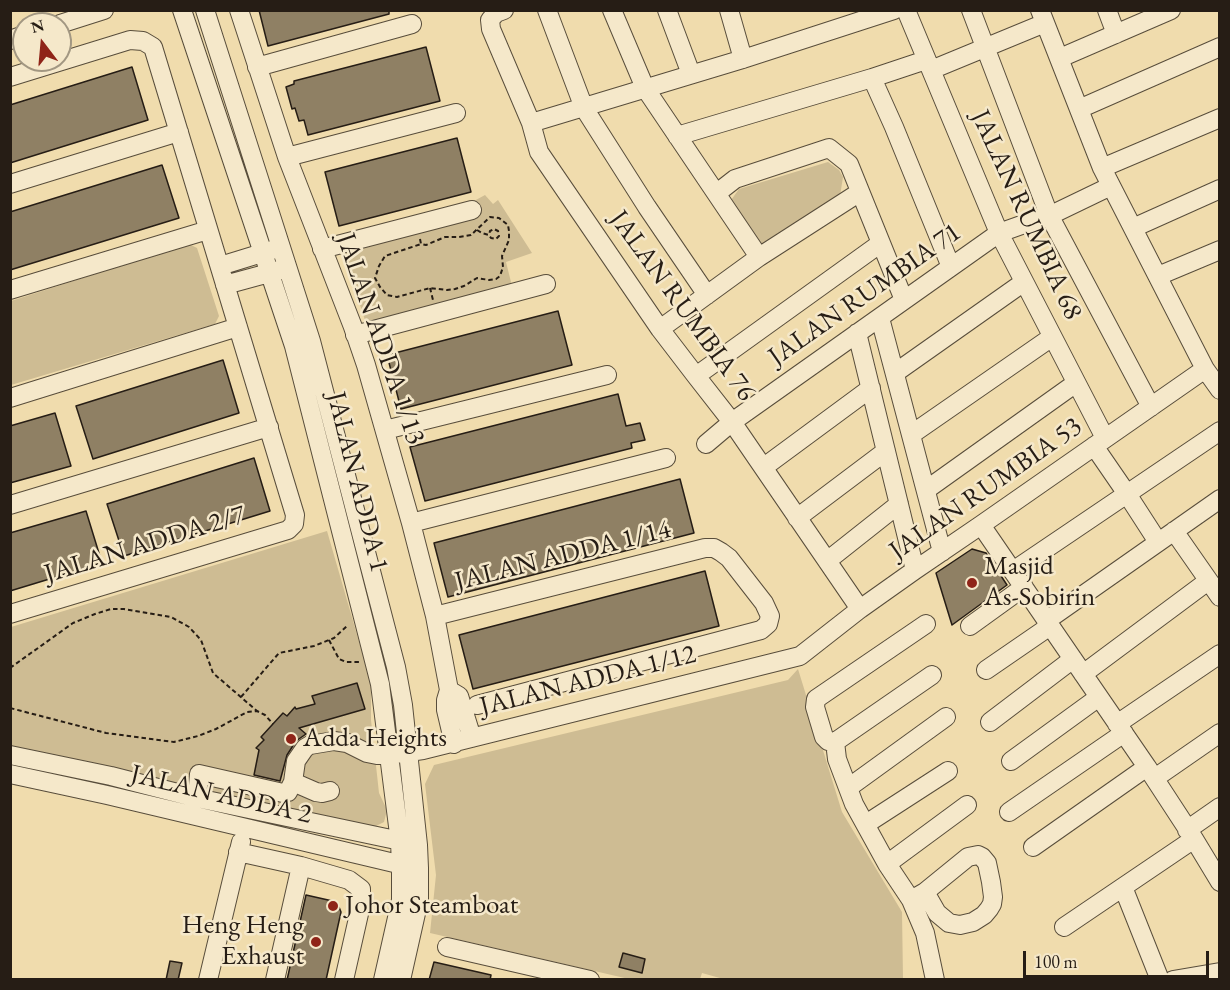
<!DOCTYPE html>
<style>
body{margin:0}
#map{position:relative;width:1230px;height:990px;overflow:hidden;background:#f0dcad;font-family:"EB Garamond",serif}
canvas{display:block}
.frame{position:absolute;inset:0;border:12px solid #261d15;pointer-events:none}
.north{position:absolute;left:12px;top:12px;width:60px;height:60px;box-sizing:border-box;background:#f5e8ca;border:2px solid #a29782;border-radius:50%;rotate:344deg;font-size:16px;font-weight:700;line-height:24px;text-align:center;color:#261d15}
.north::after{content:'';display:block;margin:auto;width:21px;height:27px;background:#8f2418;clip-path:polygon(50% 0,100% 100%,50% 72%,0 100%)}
.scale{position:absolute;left:1023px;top:951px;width:186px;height:27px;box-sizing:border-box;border:3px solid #261d15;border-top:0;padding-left:8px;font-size:18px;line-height:21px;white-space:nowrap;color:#261d15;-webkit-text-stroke:4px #f5e8ca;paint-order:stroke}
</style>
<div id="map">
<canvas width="1230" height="990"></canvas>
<div class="frame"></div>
<div class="north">N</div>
<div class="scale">100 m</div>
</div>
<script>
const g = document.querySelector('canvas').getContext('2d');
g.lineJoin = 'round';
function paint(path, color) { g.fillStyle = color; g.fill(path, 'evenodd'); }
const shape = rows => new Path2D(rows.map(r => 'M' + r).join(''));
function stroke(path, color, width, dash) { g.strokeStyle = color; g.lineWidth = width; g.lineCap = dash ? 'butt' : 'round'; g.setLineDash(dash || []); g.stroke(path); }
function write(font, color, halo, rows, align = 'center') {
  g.font = font + ' "EB Garamond",serif'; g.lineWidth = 5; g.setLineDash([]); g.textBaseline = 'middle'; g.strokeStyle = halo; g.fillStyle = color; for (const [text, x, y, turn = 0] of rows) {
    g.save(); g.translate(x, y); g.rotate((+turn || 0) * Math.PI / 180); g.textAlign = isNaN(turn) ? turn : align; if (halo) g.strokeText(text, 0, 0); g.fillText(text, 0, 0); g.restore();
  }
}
paint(shape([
 [828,162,839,170,843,177,840,196,768,246,757,246,729,203,739,189],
 [485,195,493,204,498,200,532,253,506,262,513,290,368,329,343,254,349,249,479,216,474,201],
 [189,244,197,248,219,316,215,324,11,385,11,301],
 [327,531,371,683,371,720,379,793,387,810,384,822,374,827,361,825,11,747,11,627],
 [798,669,842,812,902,912,903,979,727,980,702,973,700,979,629,979,430,933,436,875,425,784,434,765,788,680]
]), '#cebc93');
const building = shape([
 [259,10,389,10,389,14,268,46,259,10],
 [426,47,440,101,308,135,304,120,299,121,295,108,292,109,286,87,294,84,294,81,426,47],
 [132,67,148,120,10,163,10,105,132,67],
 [457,138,471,192,339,226,325,172,457,138],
 [162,165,179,218,10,270,10,212,162,165],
 [558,311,572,365,401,409,387,355,558,311],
 [223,360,239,413,93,459,76,406,223,360],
 [618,394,626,426,640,423,645,440,631,443,632,448,425,501,410,447,618,394],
 [55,413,71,466,10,483,10,426,55,413],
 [254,458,270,511,124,556,107,504,254,458],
 [680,479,694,533,448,597,434,543,680,479],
 [86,511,102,563,10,591,10,533,86,511],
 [972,549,986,553,1007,585,952,625,936,573,972,549],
 [705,571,719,626,473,689,459,635,705,571],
 [357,683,365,709,299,728,306,734,296,741,287,755,280,781,254,775,259,750,256,748,264,740,261,737,283,713,287,716,295,707,296,709,315,704,312,696,357,683],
 [306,895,337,902,341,912,326,980,287,980,306,895],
 [623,953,645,959,642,973,619,967,623,953],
 [170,961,182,963,178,980,166,980,170,961],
 [434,962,491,975,490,980,429,980,434,962]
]);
paint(building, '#8f8064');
stroke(building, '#261d15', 1.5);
const minor = shape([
 [182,10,294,346,380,684,400,842,401,865,401,900,383,980],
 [205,10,311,341,396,667,403,705,418,845,419,868,419,900,401,980],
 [239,10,287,157,353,327,366,365,411,523,435,616,449,690],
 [504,10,496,13,490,20,491,29,531,123,539,152,660,329,696,376,732,422,860,609],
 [547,10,584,108,647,207,707,295],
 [612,10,645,88,759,257],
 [667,10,691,74],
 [729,10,743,59],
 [906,10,999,233,1105,438],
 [971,10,1049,215,1151,407],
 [1040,10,1102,168,1205,369,1220,390],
 [1107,10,1116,34],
 [60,24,104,10],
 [10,40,24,35],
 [1060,58,1171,10],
 [257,67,412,24],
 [931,70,1045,23],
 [10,77,130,40,143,41,153,47,295,515,294,524,288,530,10,614],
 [872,78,894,127,951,267],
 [1079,109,1220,47],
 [531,123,743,59,894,10],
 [677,136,872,78,926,60],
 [287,157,456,113],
 [1102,168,1220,118],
 [10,184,179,132],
 [717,193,735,179,829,148,849,164,904,300],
 [1133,228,1220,189],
 [322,249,472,210],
 [220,266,272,250],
 [1158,276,1220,250],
 [225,285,280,270],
 [10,290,208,230],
 [880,318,942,552],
 [660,329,759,257,860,192],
 [857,333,915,570],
 [355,335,546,284],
 [895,373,1024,282],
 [696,376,881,243],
 [10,398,238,327],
 [385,430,607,375],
 [912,434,1052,337],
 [706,444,732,422,999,233,1055,213,1111,186],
 [1094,446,1127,494,1158,542],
 [764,467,871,388],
 [926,490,1076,383],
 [10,505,269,427],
 [797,518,886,451],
 [411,523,666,458],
 [981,525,1147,767,1194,839,1220,882],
 [1174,531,1220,597],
 [827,561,899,504],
 [1013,571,1220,431],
 [435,616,705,548,714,548,721,552,729,558,764,603,770,616,768,624,761,630,477,705],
 [1046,621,1220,499],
 [970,626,1024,587],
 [986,670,1050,626],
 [1083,674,1208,581],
 [449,690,446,700,446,710,454,744],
 [449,690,459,696,472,738],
 [990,722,1073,659],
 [1117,724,1220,654],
 [835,742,837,759,854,804,887,864,911,900,925,933,935,980],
 [835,742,828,741,824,737,815,707,816,699,926,624],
 [835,742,932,675],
 [10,755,111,776,197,798,410,843],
 [1011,761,1099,697],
 [10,774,107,795,411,867],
 [1155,778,1220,733],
 [293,782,316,792,322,793,330,791],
 [848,788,946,717],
 [197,798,199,774,283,793,288,792,293,782,296,761,305,748,310,745,334,741,347,743,367,753,377,755,388,755,423,750,800,656,860,609,915,570,981,525,1205,369],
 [1009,812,1124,733],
 [866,824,948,771],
 [1187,830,1220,807],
 [1033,847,1147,767],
 [238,852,301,866,349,880,361,889,361,905,344,980],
 [887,864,967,805],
 [1123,887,1160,980],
 [911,900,925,892,968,857,978,855,982,857,987,863,991,882,993,897,992,904,989,909,984,915,973,922,960,925,949,923,937,913,925,892],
 [1064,927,1194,839],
 [447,947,590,980],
 [208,980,241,842],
 [275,980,301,866],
 [1173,980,1220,972]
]);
stroke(minor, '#584d3b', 20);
stroke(shape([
 [477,230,482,233,489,235,491,238,496,239,499,236,498,231,494,229,490,231,489,235],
 [420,239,421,244,426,245,445,237,459,237,471,235,490,217,499,218,508,225,509,231,509,240,502,256,503,267,500,276,496,279,489,280,477,278,464,286,455,289,447,290,430,288,397,297,387,295,380,287,375,278,379,266,385,256,421,244],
 [430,288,433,300],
 [329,640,339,659,346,662,359,662],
 [10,668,73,623,95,614,111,609,124,609,171,617,189,627,201,640,213,673,257,711],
 [241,697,279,653,314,646,334,638,347,626],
 [10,708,106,733,174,742,198,736,216,729,247,712,257,711,265,715,273,724]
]), '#261d15', 2, [4.5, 3]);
stroke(minor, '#f5e8ca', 18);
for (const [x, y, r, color] of [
 [972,583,6,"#8f2418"],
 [291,739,6,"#8f2418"],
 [333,906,6,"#8f2418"],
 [316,942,6,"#8f2418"]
]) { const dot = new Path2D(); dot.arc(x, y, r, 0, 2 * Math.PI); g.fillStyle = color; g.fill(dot); stroke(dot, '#f5e8ca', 2); }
write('27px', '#261d15', '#f5e8ca', [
 ["JALAN RUMBIA 68",1026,215,65],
 ["JALAN RUMBIA 71",865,295,-35],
 ["JALAN RUMBIA 76",682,306,54],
 ["JALAN ADDA 1/13",380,339,71],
 ["JALAN ADDA 1",357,482,76],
 ["JALAN RUMBIA 53",986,489,-35],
 ["JALAN ADDA 2/7",145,545,-17],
 ["JALAN ADDA 1/14",563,556,-14],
 ["JALAN ADDA 1/12",588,681,-14],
 ["JALAN ADDA 2",221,795,13]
]);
write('27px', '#261d15', '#f5e8ca', [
 ["Masjid",984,567],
 ["As-Sobirin",984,598],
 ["Adda Heights",303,739],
 ["Johor Steamboat",345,906],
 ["Heng Heng",304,926,"right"],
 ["Exhaust",304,957,"right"]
], 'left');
</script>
